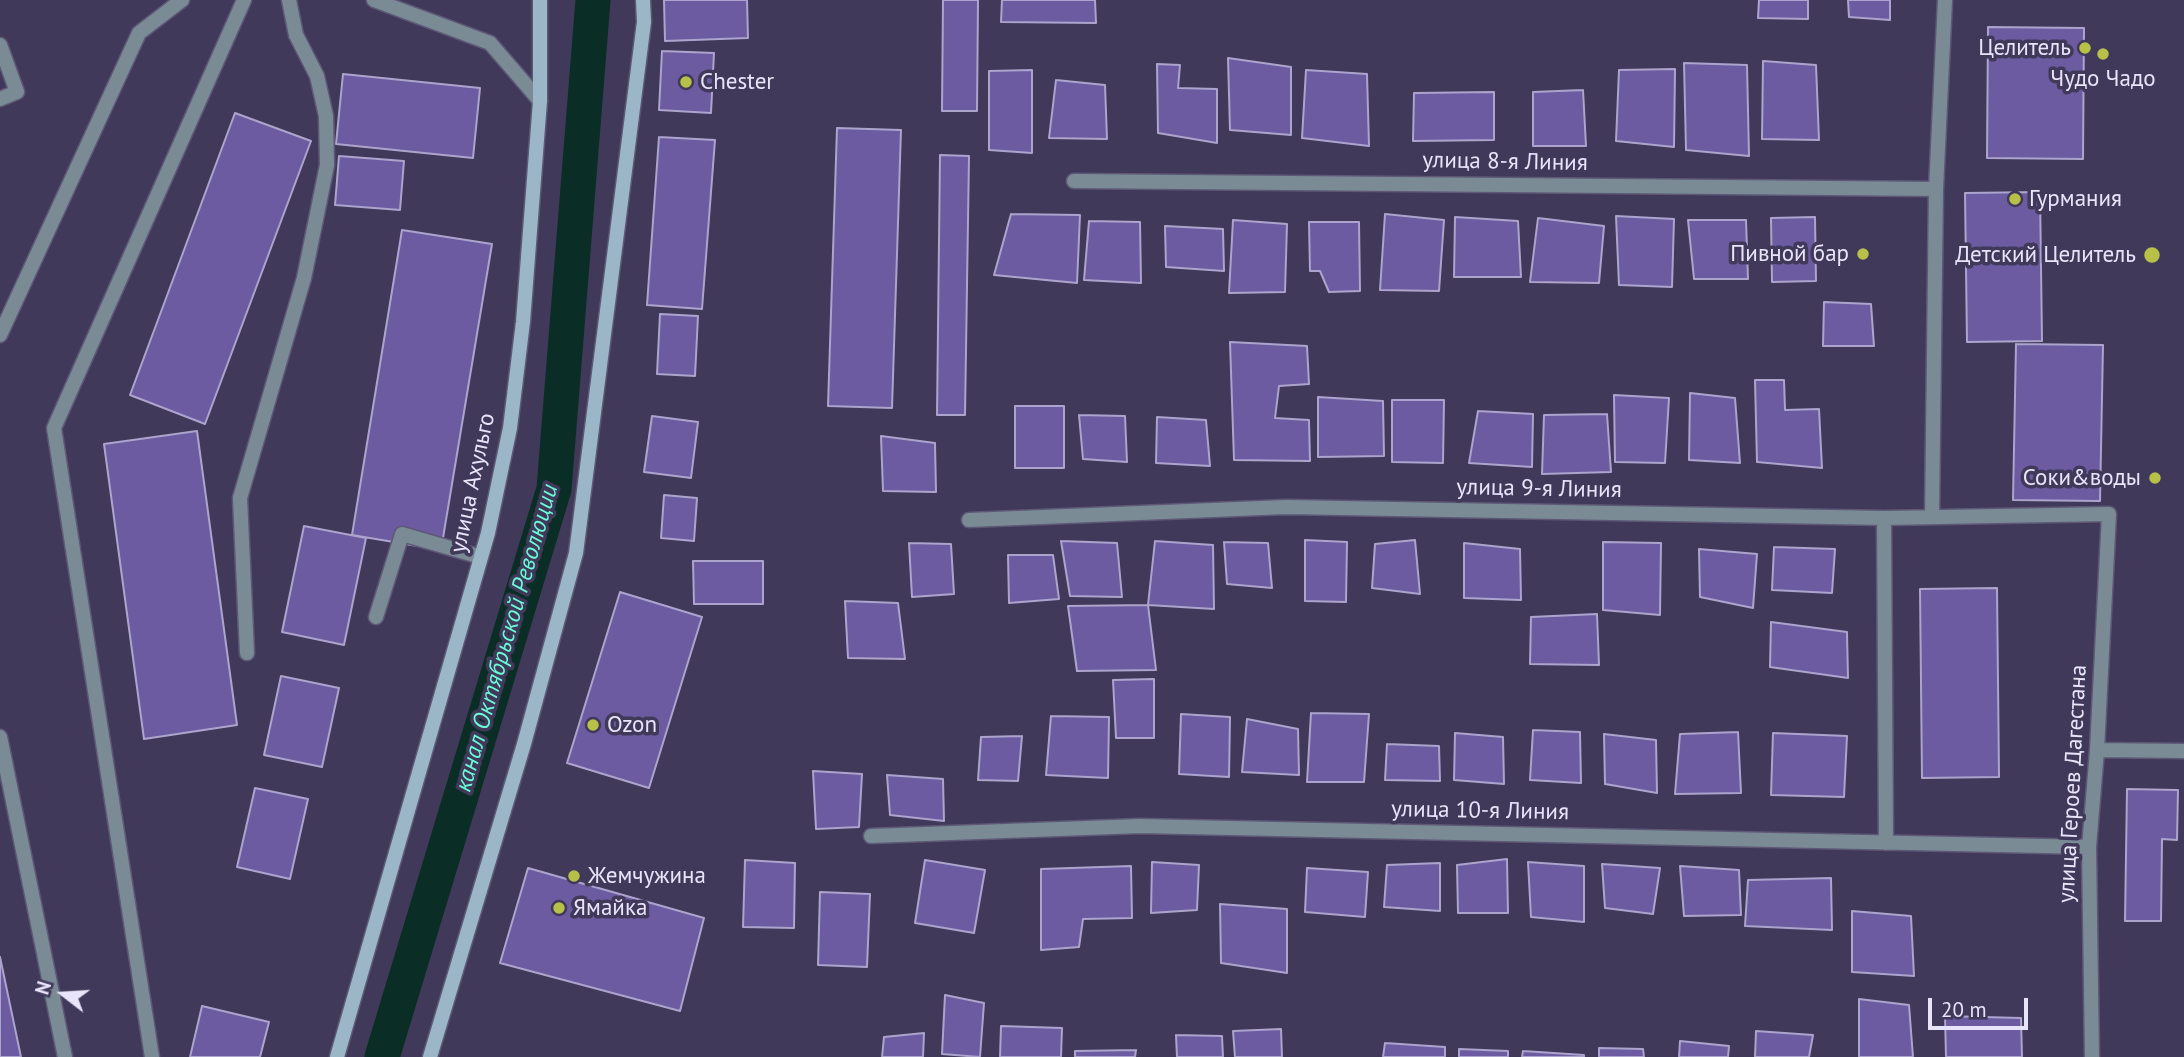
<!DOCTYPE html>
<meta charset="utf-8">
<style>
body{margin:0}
#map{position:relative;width:2184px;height:1057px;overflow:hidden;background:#40395a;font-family:"PT Sans",sans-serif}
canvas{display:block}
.north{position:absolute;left:28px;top:959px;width:70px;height:70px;-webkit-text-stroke:5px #40395a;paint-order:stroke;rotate:287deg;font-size:19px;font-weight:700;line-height:28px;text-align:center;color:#e8e4fa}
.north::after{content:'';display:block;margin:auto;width:24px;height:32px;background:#e8e4fa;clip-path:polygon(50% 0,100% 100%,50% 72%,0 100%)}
.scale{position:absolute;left:1928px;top:998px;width:100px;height:32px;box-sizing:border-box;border:4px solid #e8e4fa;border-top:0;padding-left:9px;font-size:21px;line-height:24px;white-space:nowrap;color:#e8e4fa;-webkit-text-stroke:5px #40395a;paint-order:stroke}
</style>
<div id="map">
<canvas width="2184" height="1057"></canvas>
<div class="north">N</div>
<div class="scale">20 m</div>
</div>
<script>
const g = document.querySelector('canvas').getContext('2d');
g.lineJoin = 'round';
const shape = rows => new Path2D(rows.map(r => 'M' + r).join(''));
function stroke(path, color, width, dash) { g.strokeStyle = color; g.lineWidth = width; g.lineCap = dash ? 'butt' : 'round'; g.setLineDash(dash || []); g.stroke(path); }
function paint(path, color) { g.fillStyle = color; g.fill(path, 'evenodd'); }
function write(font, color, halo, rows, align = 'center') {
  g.font = font + ' "PT Sans",sans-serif'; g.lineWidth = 7; g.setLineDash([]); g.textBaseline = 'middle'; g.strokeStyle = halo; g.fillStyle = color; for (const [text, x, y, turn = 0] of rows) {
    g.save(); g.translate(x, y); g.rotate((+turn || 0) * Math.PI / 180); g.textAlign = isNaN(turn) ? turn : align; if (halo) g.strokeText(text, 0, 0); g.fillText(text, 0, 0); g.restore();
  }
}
stroke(shape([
 [382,1057,554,489,593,0]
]), '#0a2d25', 35);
const building = shape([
 [664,0,747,0,748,38,665,41,664,0],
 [943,0,978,0,977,111,942,111,943,0],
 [1002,0,1095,0,1096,23,1001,22,1002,0],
 [1759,0,1808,0,1808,19,1758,18,1759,0],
 [1848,0,1890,0,1890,20,1849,17,1848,0],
 [1988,27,2084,28,2083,159,1987,158,1988,27],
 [662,51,714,53,711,113,659,110,662,51],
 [1228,58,1291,67,1291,135,1230,130,1228,58],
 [1763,61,1816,65,1819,140,1762,139,1763,61],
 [1684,63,1747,65,1749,156,1686,150,1684,63],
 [1157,64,1180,65,1178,88,1217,89,1217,143,1158,133,1157,64],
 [1675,69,1674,147,1616,141,1619,70,1675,69],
 [1032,70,1032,153,989,150,989,71,1032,70],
 [1306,70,1367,74,1369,146,1302,138,1306,70],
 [343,74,480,88,473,158,336,144,343,74],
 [1056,80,1105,85,1107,139,1049,138,1056,80],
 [1583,90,1586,146,1533,146,1533,92,1583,90],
 [1494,92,1494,140,1413,141,1414,93,1494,92],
 [235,113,311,141,205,424,130,395,235,113],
 [837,128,901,130,892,408,828,406,837,128],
 [659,137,715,140,702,309,647,305,659,137],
 [940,155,969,156,965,415,937,415,940,155],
 [339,156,404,161,400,210,335,205,339,156],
 [2040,192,2042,341,1967,342,1965,193,2040,192],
 [1011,214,1080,215,1077,283,994,275,1011,214],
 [1385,214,1444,220,1439,291,1380,290,1385,214],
 [1616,216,1674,219,1672,287,1619,285,1616,216],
 [1455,217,1518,221,1521,277,1454,277,1455,217],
 [1815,217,1816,281,1772,282,1771,218,1815,217],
 [1538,218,1604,226,1599,283,1530,282,1538,218],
 [1233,220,1287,224,1285,292,1229,293,1233,220],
 [1688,220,1746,220,1748,279,1694,279,1688,220],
 [1089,221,1140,222,1141,283,1084,280,1089,221],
 [1309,222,1359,222,1360,291,1329,292,1320,271,1310,271,1309,222],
 [1165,226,1223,229,1224,271,1166,267,1165,226],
 [402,230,492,244,441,550,352,535,402,230],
 [1824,302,1871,304,1874,346,1823,346,1824,302],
 [660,314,698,316,695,376,657,374,660,314],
 [1230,342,1307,346,1309,384,1279,386,1275,418,1309,420,1310,461,1234,460,1230,342],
 [2016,344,2103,345,2100,501,2013,500,2016,344],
 [1755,380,1784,380,1785,410,1819,409,1822,468,1757,462,1755,380],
 [1690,393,1735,398,1740,463,1689,460,1690,393],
 [1614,395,1669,398,1665,463,1615,462,1614,395],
 [1318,397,1383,401,1384,456,1318,457,1318,397],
 [1392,400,1444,400,1443,463,1392,462,1392,400],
 [1015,406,1064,406,1064,468,1015,468,1015,406],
 [1478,411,1533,414,1532,467,1469,463,1478,411],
 [1607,414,1611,472,1542,474,1544,415,1607,414],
 [1079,415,1125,416,1127,462,1083,459,1079,415],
 [652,416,698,422,691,478,644,472,652,416],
 [1157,417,1206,420,1210,466,1156,463,1157,417],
 [197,431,237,725,144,739,104,444,197,431],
 [881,436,935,443,936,492,883,491,881,436],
 [664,495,697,498,694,541,661,538,664,495],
 [304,526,366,538,344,645,282,632,304,526],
 [1305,540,1347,542,1346,602,1305,601,1305,540],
 [1415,540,1420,594,1372,588,1375,544,1415,540],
 [1061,541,1117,543,1122,597,1070,596,1061,541],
 [1155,541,1213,545,1214,609,1148,605,1155,541],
 [1224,542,1268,543,1272,588,1227,584,1224,542],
 [1603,542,1661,543,1660,615,1603,610,1603,542],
 [909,543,951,544,954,594,912,597,909,543],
 [1464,543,1520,549,1521,600,1464,598,1464,543],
 [1774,547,1835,549,1832,593,1772,590,1774,547],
 [1699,549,1757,554,1753,608,1700,597,1699,549],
 [1008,555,1053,555,1059,599,1009,603,1008,555],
 [693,561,763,561,763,604,694,604,693,561],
 [1997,588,1999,777,1922,778,1920,589,1997,588],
 [620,592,702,617,649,788,567,763,620,592],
 [845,601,898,603,905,659,848,658,845,601],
 [1148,605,1156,670,1077,671,1068,606,1148,605],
 [1597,614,1599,665,1530,664,1531,617,1597,614],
 [1771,622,1847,632,1848,678,1770,667,1771,622],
 [281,676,339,688,322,767,264,755,281,676],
 [1154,679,1154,738,1116,738,1113,680,1154,679],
 [1311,713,1369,714,1364,782,1307,782,1311,713],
 [1181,714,1230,717,1229,777,1179,774,1181,714],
 [1051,716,1109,717,1108,778,1046,775,1051,716],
 [1247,719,1298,729,1299,775,1242,772,1247,719],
 [1533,730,1580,732,1581,783,1530,780,1533,730],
 [1738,732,1741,793,1675,794,1680,734,1738,732],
 [1455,733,1503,737,1504,784,1454,780,1455,733],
 [1773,733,1847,736,1844,797,1771,795,1773,733],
 [1604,734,1656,740,1657,793,1605,784,1604,734],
 [1022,736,1018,781,978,780,981,737,1022,736],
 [1387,744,1439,746,1440,781,1385,780,1387,744],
 [813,771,862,774,859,827,816,829,813,771],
 [887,775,943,779,944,821,890,815,887,775],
 [255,788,308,799,290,879,237,867,255,788],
 [2127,789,2178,790,2177,840,2162,839,2161,921,2125,921,2127,789],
 [1507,859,1508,913,1458,913,1457,865,1507,859],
 [745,860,795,863,794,928,743,927,745,860],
 [925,860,985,870,974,933,915,923,925,860],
 [1152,862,1199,865,1197,910,1151,913,1152,862],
 [1528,862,1584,866,1584,922,1531,917,1528,862],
 [1440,863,1440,911,1384,907,1387,865,1440,863],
 [1602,864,1660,868,1653,914,1605,908,1602,864],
 [1131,866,1132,918,1083,919,1079,947,1041,950,1041,869,1131,866],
 [1680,866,1739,870,1741,915,1684,916,1680,866],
 [528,868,704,918,680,1011,500,963,528,868],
 [1307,868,1368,872,1365,917,1305,912,1307,868],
 [1831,878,1832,930,1745,926,1748,880,1831,878],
 [820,892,870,894,867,967,818,965,820,892],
 [1220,904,1287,909,1287,973,1221,963,1220,904],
 [1852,911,1911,916,1914,976,1852,972,1852,911],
 [0,957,21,1057,0,1057,0,957],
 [945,995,984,1003,980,1057,942,1054,945,995],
 [1859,999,1909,1005,1913,1057,1859,1057,1859,999],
 [202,1006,269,1022,260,1057,190,1057,202,1006],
 [1945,1016,2021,1018,2022,1057,1946,1057,1945,1016],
 [1001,1026,1062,1028,1061,1057,1000,1057,1001,1026],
 [1281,1029,1282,1057,1235,1057,1233,1031,1281,1029],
 [1756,1031,1813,1035,1809,1057,1755,1057,1756,1031],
 [924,1033,923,1057,882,1057,884,1037,924,1033],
 [1176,1035,1222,1036,1223,1057,1177,1057,1176,1035],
 [1680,1041,1729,1046,1728,1057,1679,1057,1680,1041],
 [1385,1043,1445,1047,1445,1057,1383,1057,1385,1043],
 [1599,1048,1643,1049,1644,1057,1599,1057,1599,1048],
 [1459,1049,1508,1051,1508,1057,1459,1057,1459,1049],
 [1136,1050,1135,1057,1075,1057,1075,1051,1136,1050],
 [1523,1051,1584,1055,1584,1057,1522,1057,1523,1051]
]);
paint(building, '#6c5ba0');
stroke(building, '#aca4cc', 2);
const service = shape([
 [0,45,17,92,0,99],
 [0,335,139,33,182,0],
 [247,653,240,498,304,278,327,165,326,116,317,76,296,35,289,0],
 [0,737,65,1057],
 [152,1057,54,428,244,0]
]);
const minor = shape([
 [374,0,490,43,540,101],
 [1074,181,1936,189],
 [1932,517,1936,189,1945,0],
 [1884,518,1886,843],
 [969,520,1286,507,1884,518,2109,514,2097,750,2089,847,2092,1057],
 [376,617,402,534,481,557],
 [2097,750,2184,751],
 [871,836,1140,826,2089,847]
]);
const secondary = shape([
 [337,1057,488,533,510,428,523,322,540,101,540,0],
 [430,1057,524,744,576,553,644,22,643,0]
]);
stroke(service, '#5e5877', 17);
stroke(minor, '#5e5877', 17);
stroke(secondary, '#5e5877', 17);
stroke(service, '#7a8b96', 14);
stroke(minor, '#7a8b96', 14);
stroke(secondary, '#9ab6c7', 14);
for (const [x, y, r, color] of [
 [2085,48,7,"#b7c148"],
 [2103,54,7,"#b7c148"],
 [686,82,7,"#b7c148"],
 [2015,199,7,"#b7c148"],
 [1863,254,7,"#b7c148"],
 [2152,255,9,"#b7c148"],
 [2155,478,7,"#b7c148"],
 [593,725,7,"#b7c148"],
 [574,876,7,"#b7c148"],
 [559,908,7,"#b7c148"]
]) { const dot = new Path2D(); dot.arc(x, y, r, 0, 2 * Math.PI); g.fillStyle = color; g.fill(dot); stroke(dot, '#40395a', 2.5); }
write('23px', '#e8e4fa', '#40395a', [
 ["Целитель",2071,48,"right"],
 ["Чудо Чадо",2103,79,"center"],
 ["Chester",700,82],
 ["Гурмания",2029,199],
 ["Пивной бар",1849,254,"right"],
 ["Детский Целитель",2136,255,"right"],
 ["Соки&воды",2141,478,"right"],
 ["Ozon",607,725],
 ["Жемчужина",588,876],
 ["Ямайка",573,908]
], 'left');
write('23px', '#e8e4fa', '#40395a', [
 ["улица 8-я Линия",1505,162,1],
 ["улица Ахульго",473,483,-78],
 ["улица 9-я Линия",1539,489,1],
 ["улица Героев Дагестана",2073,784,-87],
 ["улица 10-я Линия",1480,811,1]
]);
write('italic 24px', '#68fbd6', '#40395a', [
 ["канал Октябрьской Революции",507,638,-74]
]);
</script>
